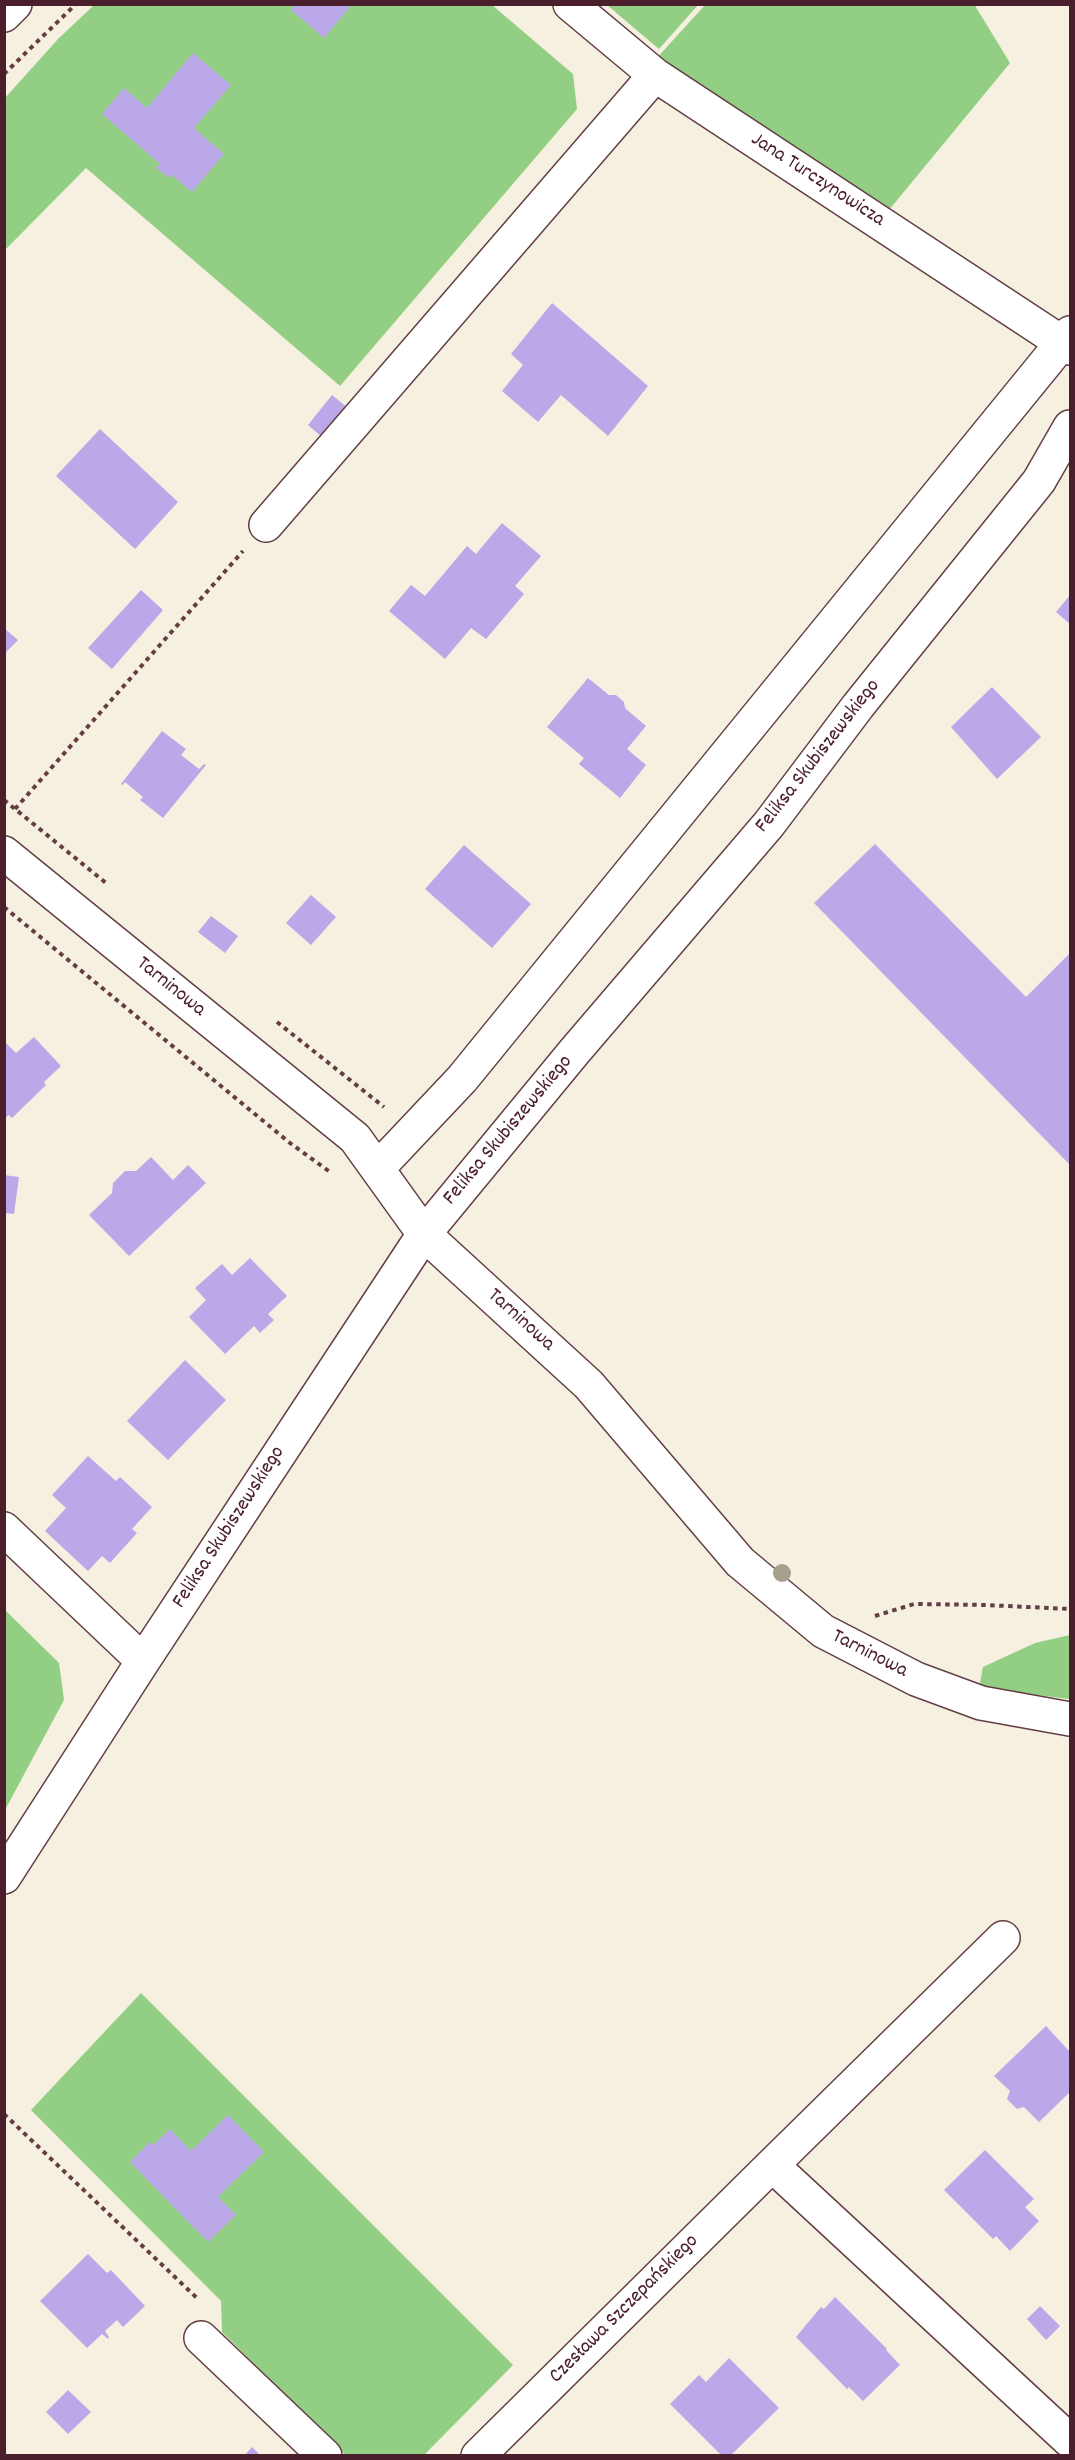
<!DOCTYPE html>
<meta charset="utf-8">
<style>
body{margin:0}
#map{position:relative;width:1075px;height:2460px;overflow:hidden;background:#f6f0e0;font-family:Dekko,sans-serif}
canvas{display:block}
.frame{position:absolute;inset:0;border:6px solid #4a1f2b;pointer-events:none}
</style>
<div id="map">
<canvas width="1075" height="2460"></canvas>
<div class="frame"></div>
</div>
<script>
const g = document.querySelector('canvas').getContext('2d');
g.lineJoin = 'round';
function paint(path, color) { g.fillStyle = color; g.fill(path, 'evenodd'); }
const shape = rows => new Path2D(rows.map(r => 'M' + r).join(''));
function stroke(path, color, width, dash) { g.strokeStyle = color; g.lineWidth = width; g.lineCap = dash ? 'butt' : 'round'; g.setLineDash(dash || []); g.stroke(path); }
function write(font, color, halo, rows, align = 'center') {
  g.font = font + ' Dekko,sans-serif'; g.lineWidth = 6; g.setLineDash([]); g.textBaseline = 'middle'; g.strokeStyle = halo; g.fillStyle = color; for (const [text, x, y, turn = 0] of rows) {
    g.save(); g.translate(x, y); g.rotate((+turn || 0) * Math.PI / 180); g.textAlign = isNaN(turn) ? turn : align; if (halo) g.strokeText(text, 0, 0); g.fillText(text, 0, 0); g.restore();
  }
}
paint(shape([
 [974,4,1010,63,889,210,655,60,705,5],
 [94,5,492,5,573,74,577,109,340,386,86,168,5,250,5,98,58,39],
 [607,5,698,5,659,49],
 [5,1610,59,1663,64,1700,5,1810],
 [1070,1635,1070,1699,979,1688,983,1667,1035,1643],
 [141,1993,513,2365,424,2455,346,2455,222,2332,221,2301,31,2110]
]), '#92ce83');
paint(shape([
 [296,4,347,4,350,7,324,38,291,10],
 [193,53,231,85,194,128,224,154,192,192,172,175,169,178,156,168,160,164,102,114,124,88,147,108],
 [552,303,648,386,608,436,561,395,538,422,502,391,523,365,511,354],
 [332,395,348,408,323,438,308,425],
 [100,429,178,502,135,549,56,476],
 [502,523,541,556,515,586,524,594,486,639,471,628,445,659,389,611,411,585,425,596,467,546,476,554],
 [141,590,163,610,112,669,88,648],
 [1070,595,1070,624,1056,612],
 [4,628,18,640,4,654],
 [588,678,609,695,616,695,624,702,625,708,646,726,627,749,646,765,620,798,579,764,584,758,547,727],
 [992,687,1041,737,997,779,951,727],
 [162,731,186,749,181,755,199,769,204,764,206,765,163,818,140,800,143,797,125,782,123,785,121,784],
 [875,844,1026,997,1070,953,1070,1165,814,903],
 [464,845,531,904,492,948,425,889],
 [311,895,336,917,311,945,286,923],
 [211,916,238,936,225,953,198,932],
 [34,1037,61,1066,44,1082,46,1085,12,1118,9,1115,4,1119,4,1041,16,1053],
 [151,1157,173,1180,188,1165,206,1183,129,1256,89,1215,112,1193,113,1183,125,1171,136,1171],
 [4,1175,19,1177,14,1214,4,1213],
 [250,1258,287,1296,268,1314,274,1320,260,1333,254,1326,225,1354,189,1317,206,1300,195,1288,222,1264,232,1275],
 [185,1360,226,1400,168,1460,127,1421],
 [88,1456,116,1481,120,1477,152,1507,132,1529,137,1533,110,1563,102,1556,88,1571,45,1531,66,1508,52,1495],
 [1046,2026,1070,2052,1070,2092,1039,2122,1024,2107,1017,2109,1007,2099,1010,2091,994,2076],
 [228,2115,264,2152,218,2197,236,2215,208,2242,130,2162,150,2142,153,2145,170,2129,191,2151],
 [985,2150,1034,2199,1025,2207,1039,2221,1010,2251,996,2236,993,2239,944,2190],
 [88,2254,107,2273,111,2270,145,2306,123,2327,117,2320,105,2331,109,2337,108,2339,102,2334,87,2348,40,2301],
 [835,2297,887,2349,886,2350,900,2365,863,2401,849,2387,847,2389,796,2337,821,2307,824,2309],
 [1040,2306,1060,2326,1046,2340,1027,2319],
 [729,2358,779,2408,730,2456,722,2456,670,2404,699,2375,706,2382],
 [68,2390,91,2412,68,2434,46,2412],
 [252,2447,261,2456,244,2456]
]), '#baa8e9');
const minor = shape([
 [570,4,655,75,1070,348],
 [4,15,15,4],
 [266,525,655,75],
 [4,853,355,1138,424,1234,589,1385,740,1562,823,1631,916,1679,981,1703,1070,1719],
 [378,1168,462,1079,1070,333],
 [4,1529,143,1661],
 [4,1877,143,1661,424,1234,574,1052,769,824,858,706,1039,481,1070,427],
 [772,2165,1003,1938],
 [201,2338,325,2456],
 [478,2456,772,2165,1070,2441]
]);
stroke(minor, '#643e46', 36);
stroke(shape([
 [4,74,76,4],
 [4,800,106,883],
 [15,809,243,551],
 [4,907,290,1143,330,1172],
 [277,1022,384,1107],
 [875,1616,914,1604,986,1605,1070,1609],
 [4,2114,199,2300]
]), '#643e46', 4, [4.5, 4.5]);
stroke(minor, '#fff', 33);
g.fillStyle = '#a59f8e';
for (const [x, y] of [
 [782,1573]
]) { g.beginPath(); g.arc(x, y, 9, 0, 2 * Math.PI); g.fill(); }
write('21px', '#4a1f2b', '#fff', [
 ["Jana Turczynowicza",817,181,33],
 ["Feliksa Skubiszewskiego",819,757,-52],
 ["Tarninowa",170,988,39],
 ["Feliksa Skubiszewskiego",509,1131,-50],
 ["Tarninowa",520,1321,42],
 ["Feliksa Skubiszewskiego",230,1528,-57],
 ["Tarninowa",869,1655,27],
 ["Czesława Szczepańskiego",625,2310,-45]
]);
</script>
